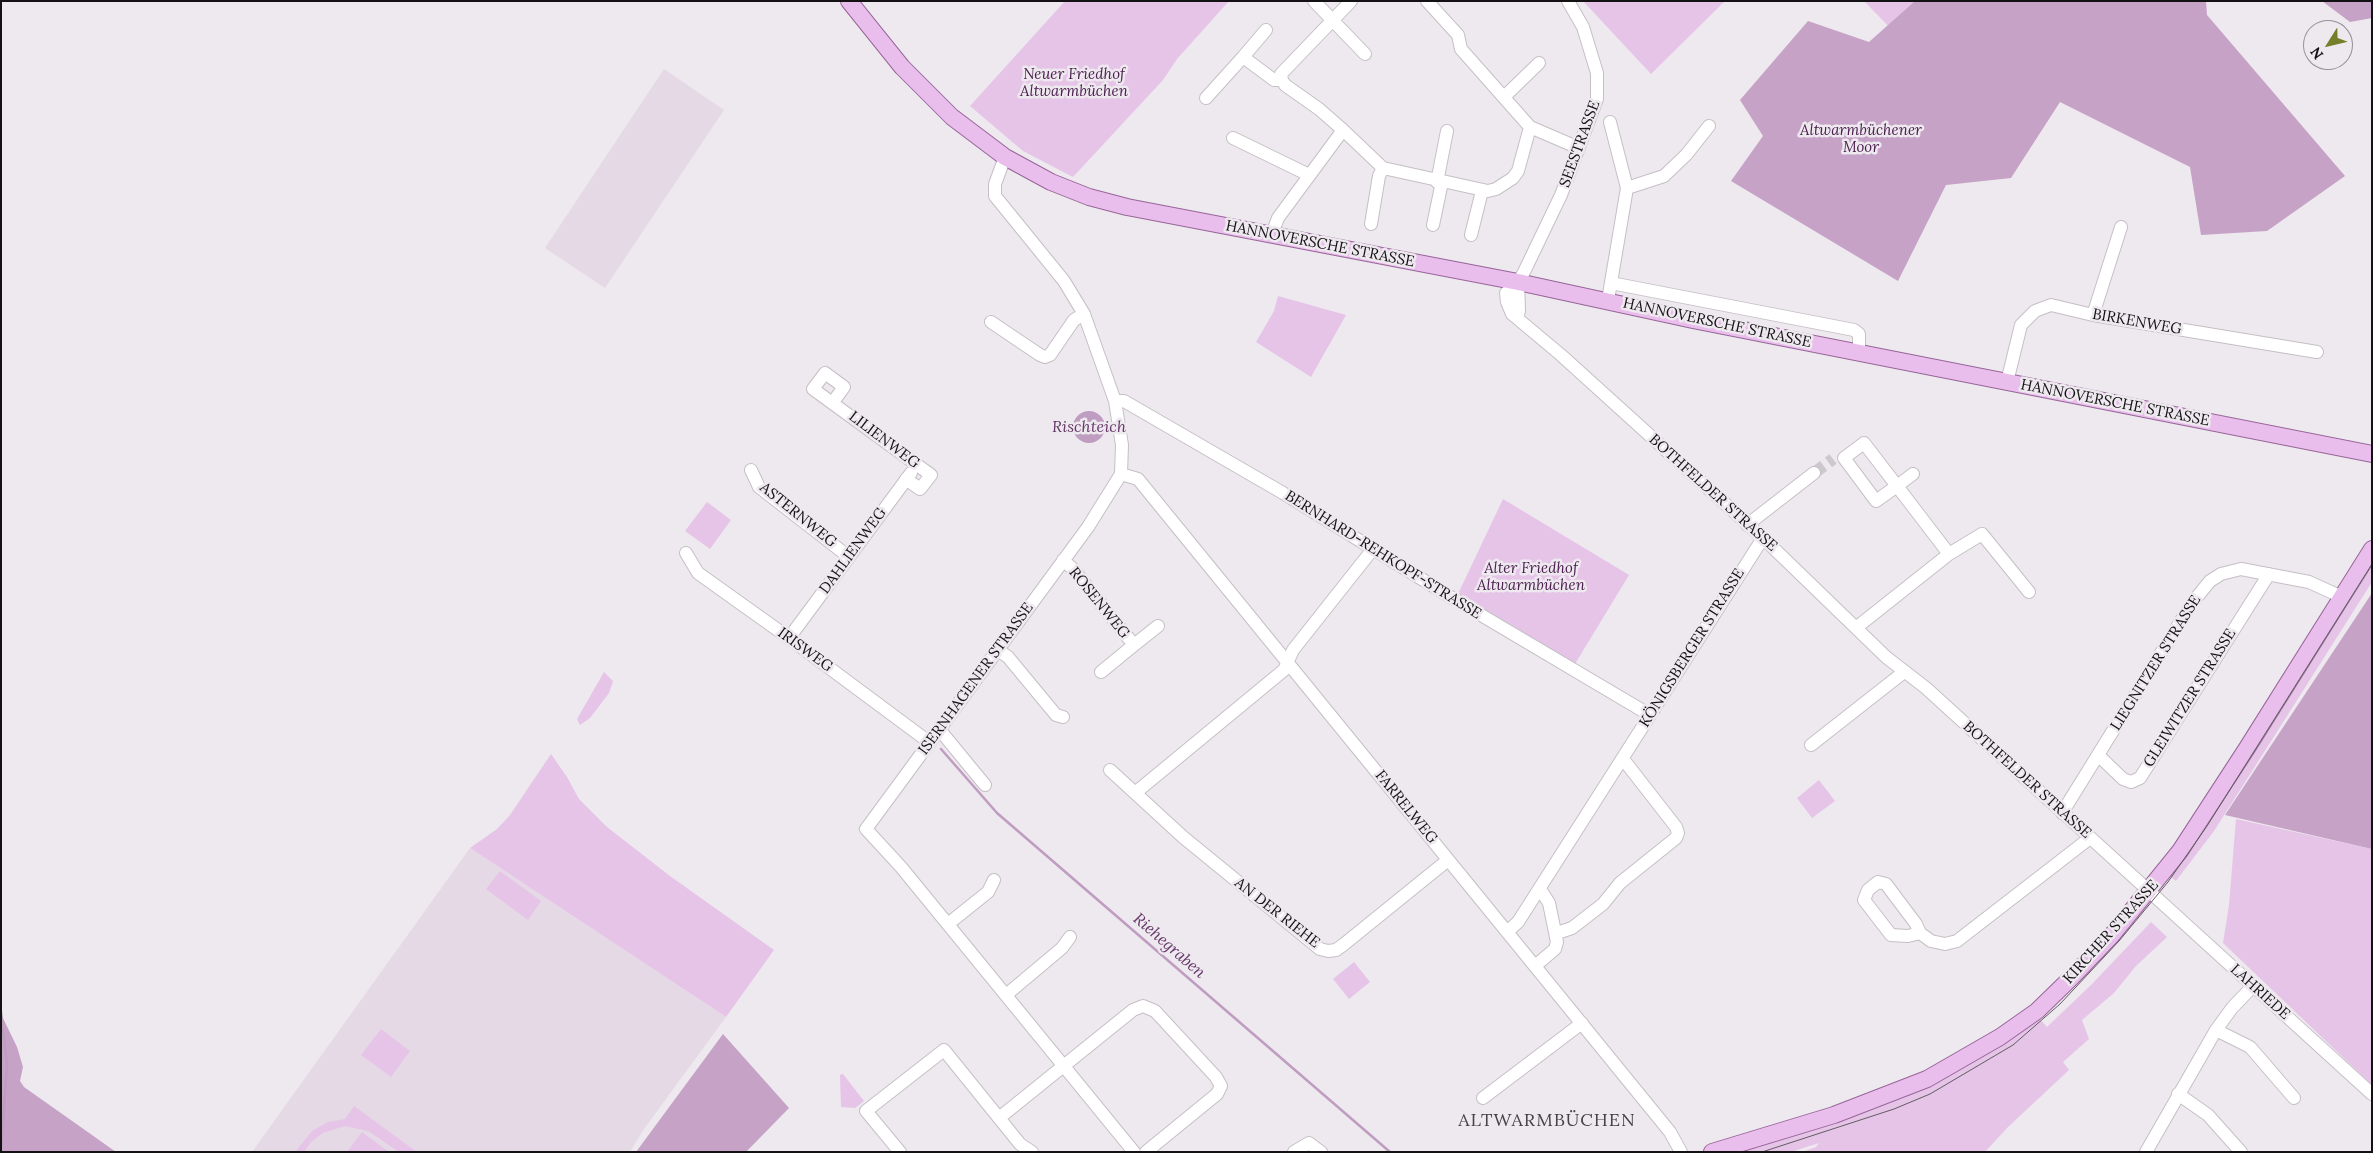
<!DOCTYPE html>
<meta charset="utf-8">
<style>
body{margin:0}
#map{position:relative;width:2373px;height:1153px;overflow:hidden;background:#eee8ef;font-family:Lora,serif}
canvas{display:block}
.frame{position:absolute;inset:0;border:2px solid #131113;pointer-events:none}
.north{position:absolute;left:2303px;top:20px;width:50px;height:50px;box-sizing:border-box;background:#eee8ef;border:1px solid #969297;border-radius:50%;rotate:234deg;font-size:14px;font-weight:700;line-height:20px;text-align:center;color:#131113}
.north::after{content:'';display:block;margin:auto;width:18px;height:22px;background:#757e29;clip-path:polygon(50% 0,100% 100%,50% 72%,0 100%)}
</style>
<div id="map">
<canvas width="2373" height="1153"></canvas>
<div class="frame"></div>
<div class="north">N</div>
</div>
<script>
const g = document.querySelector('canvas').getContext('2d');
g.lineJoin = 'round';
function paint(path, color) { g.fillStyle = color; g.fill(path, 'evenodd'); }
const shape = rows => new Path2D(rows.map(r => 'M' + r).join(''));
function stroke(path, color, width, dash) { g.strokeStyle = color; g.lineWidth = width; g.lineCap = dash ? 'butt' : 'round'; g.setLineDash(dash || []); g.stroke(path); }
function write(font, color, halo, rows, align = 'center') {
  g.font = font + ' Lora,serif'; g.lineWidth = 5; g.setLineDash([]); g.textBaseline = 'middle'; g.strokeStyle = halo; g.fillStyle = color; for (const [text, x, y, turn = 0] of rows) {
    g.save(); g.translate(x, y); g.rotate((+turn || 0) * Math.PI / 180); g.textAlign = isNaN(turn) ? turn : align; if (halo) g.strokeText(text, 0, 0); g.fillText(text, 0, 0); g.restore();
  }
}
paint(shape([
 [664,69,724,110,605,288,545,248],
 [470,848,726,1017,644,1129,630,1152,252,1152]
]), '#e6d9e6');
paint(shape([
 [1065,1,1229,1,1177,59,1163,80,1073,177,1023,151,970,106],
 [1583,1,1725,1,1651,74],
 [1864,1,1931,1,1898,36],
 [1278,296,1346,315,1311,377,1256,342,1274,311],
 [1503,499,1629,575,1575,664,1457,596],
 [707,502,731,520,710,549,685,531],
 [2372,560,2372,582,2214,831,2176,881,2167,874],
 [604,672,613,681,609,693,590,718,580,725,577,719],
 [551,754,567,777,579,799,607,827,670,876,774,950,726,1017,470,848,497,829,510,815],
 [1819,780,1835,801,1812,818,1797,798],
 [2236,819,2372,849,2372,1085,2223,943,2229,905],
 [500,871,541,901,528,920,486,889],
 [2151,922,2167,937,2136,966,2114,993,2082,1020,2089,1039,2063,1062,2069,1070,2008,1127,1985,1152,1802,1152,1816,1147,1819,1143,1791,1152,1732,1152,1813,1127,2039,1018,2047,1027,2092,984],
 [1354,962,1370,982,1349,999,1333,979],
 [381,1029,410,1051,391,1077,361,1055],
 [843,1074,864,1101,855,1108,841,1107,840,1075],
 [354,1106,417,1152,399,1152,368,1131,345,1126,323,1133,311,1142,304,1152,295,1152,312,1131,328,1122,345,1119],
 [362,1132,389,1152,347,1152]
]), '#e6c4e8');
paint(shape([
 [1915,1,2206,1,2207,15,2345,176,2267,231,2201,235,2190,167,2060,102,2011,178,1946,185,1898,281,1731,181,1763,136,1740,100,1808,21,1869,42],
 [2322,1,2372,1,2372,18,2350,22],
 [2372,593,2372,849,2225,815],
 [1,1014,17,1047,23,1067,20,1081,24,1087,116,1152,1,1152],
 [723,1034,789,1108,746,1152,636,1152]
]), '#c5a2c6');
paint(shape([
 '1073 427a16 16 0 1 1 32 0a16 16 0 1 1-32 0Z'
]), '#bf9dc1');
stroke(shape([
 [941,749,997,813,1390,1152],
 [1,1012,7,1065,1,1152]
]), '#bf9dc1', 2.5);
stroke(shape([
 [1814,473,1833,459]
]), '#cdc8ce', 12, [12, 6]);
const minor = shape([
 [1314,1,1365,54],
 [1351,1,1281,74,1282,80,1285,85,1319,109,1343,130,1383,168,1488,191,1496,189,1513,178,1518,171,1530,127],
 [1427,1,1458,35,1461,49,1530,127,1579,148],
 [1568,1,1583,27,1597,73,1597,99,1561,195,1524,272,1518,282,1506,293,1507,302,1512,314,1561,355,1763,538,1886,657,1926,688,2372,1094],
 [1266,30,1243,57,1274,80,1282,80],
 [1504,97,1539,63],
 [1206,98,1243,57],
 [1233,138,1309,175],
 [1005,157,995,184,995,196,1064,281,1084,314,1115,401,1122,445,1121,474,1088,527,866,829,901,867,1134,1152],
 [1437,182,1447,131],
 [1627,188,1664,176,1686,155,1709,126],
 [1371,224,1379,176,1383,168],
 [1433,225,1442,182],
 [1272,234,1278,218,1343,130],
 [1471,235,1482,191],
 [1611,283,1854,330,1859,334,1859,353],
 [1608,300,1627,188,1610,122],
 [2093,315,2121,227],
 [1517,318,1519,311,1518,282],
 [991,322,1040,355,1045,357,1050,355,1074,320,1084,314],
 [2007,382,2021,325,2035,311,2051,305,2093,315,2317,352],
 [1115,401,1124,401,1283,493,1449,596,1650,715],
 [833,402,844,387,825,373,813,389,931,475,920,489,906,479],
 [1864,443,1897,486,1876,501,1844,458,1864,443],
 [751,470,759,487,849,557],
 [1121,474,1138,479,1670,1132,1681,1152],
 [1913,474,1897,486,1949,554],
 [1747,525,1814,473],
 [686,553,698,573,789,638,929,742],
 [1063,560,1073,569,1134,645,1101,672],
 [1857,627,1949,554,1982,534,2029,592],
 [789,638,911,473],
 [1134,645,1158,626],
 [998,650,1008,657,1056,715,1063,717],
 [939,729,985,785],
 [1811,745,1904,672],
 [2098,755,2123,779,2131,782,2140,778,2269,574],
 [1110,770,1183,837,1320,949,1328,951,1336,950,1343,945,1448,860],
 [1135,793,1284,670,1293,650,1373,549],
 [2062,813,2192,603,2210,581,2221,574,2241,569,2309,582,2342,597],
 [948,924,988,892,994,880],
 [1507,932,1518,922,1763,538],
 [1557,933,1572,928,1603,904,1620,883,1676,838,1678,833,1676,827,1623,759],
 [1920,933,1908,936,1891,935,1864,900,1868,890,1878,882,1886,884,1916,924,1920,933,1931,941,1945,944,1957,941,2090,838],
 [1535,966,1555,949,1557,942,1549,903,1540,889],
 [1006,995,1062,948,1070,937],
 [2216,1030,2250,1047,2294,1098],
 [2178,1094,2208,1115,2241,1152],
 [1483,1098,1582,1023],
 [999,1118,1133,1010,1143,1006,1155,1011,1216,1077,1221,1086,1217,1094,1146,1152],
 [900,1152,866,1111,944,1050,1020,1144,1032,1152],
 [1294,1152,1309,1143,1321,1152],
 [2146,1152,2216,1030,2232,1008,2253,986]
]);
const major = shape([
 [849,1,902,67,952,117,1005,157,1051,182,1089,197,1127,207,1518,282,1693,320,2372,454],
 [1712,1152,1834,1115,1927,1079,2000,1037,2037,1011,2073,976,2112,935,2180,851,2247,748,2372,549]
]);
stroke(minor, '#c6bfc6', 14);
stroke(major, '#966698', 18);
stroke(minor, '#fff', 12);
stroke(major, '#eabeec', 16);
stroke(shape([
 [1762,1152,1894,1109,1930,1094,2013,1045,2060,1004,2119,941,2168,882,2207,826,2372,564]
]), '#605d61', 1);
write('italic 15px', '#4c204f', '#eee8ef', [
 ["Neuer Friedhof",1074,75],
 ["Altwarmbüchen",1074,92],
 ["Altwarmbüchener",1861,131],
 ["Moor",1861,148],
 ["Alter Friedhof",1531,569],
 ["Altwarmbüchen",1531,586]
]);
write('15px', '#131113', '#eee8ef', [
 ["SEESTRASSE",1580,144,-70],
 ["HANNOVERSCHE STRASSE",1320,244,11],
 ["BIRKENWEG",2137,322,10],
 ["HANNOVERSCHE STRASSE",1717,323,12],
 ["HANNOVERSCHE STRASSE",2115,403,11],
 ["LILIENWEG",884,440,37],
 ["BOTHFELDER STRASSE",1713,493,42],
 ["ASTERNWEG",798,515,39],
 ["DAHLIENWEG",853,551,-54],
 ["BERNHARD-REHKOPF-STRASSE",1383,555,32],
 ["ROSENWEG",1099,603,51],
 ["KÖNIGSBERGER STRASSE",1692,648,-58],
 ["IRISWEG",805,650,36],
 ["LIEGNITZER STRASSE",2156,663,-58],
 ["ISERNHAGENER STRASSE",976,679,-54],
 ["GLEIWITZER STRASSE",2190,698,-58],
 ["BOTHFELDER STRASSE",2027,780,42],
 ["FARRELWEG",1406,807,51],
 ["AN DER RIEHE",1277,913,38],
 ["KIRCHER STRASSE",2111,932,-48],
 ["LAHRIEDE",2260,992,42]
]);
write('italic 16px', '#653868', '#eee8ef', [
 ["Rischteich",1089,427],
 ["Riehegraben",1169,946,41]
]);
g.letterSpacing = '1px';
write('18px', '#474247', '#eee8ef', [
 ["ALTWARMBÜCHEN",1547,1121]
]);
g.letterSpacing = '0px';
</script>
